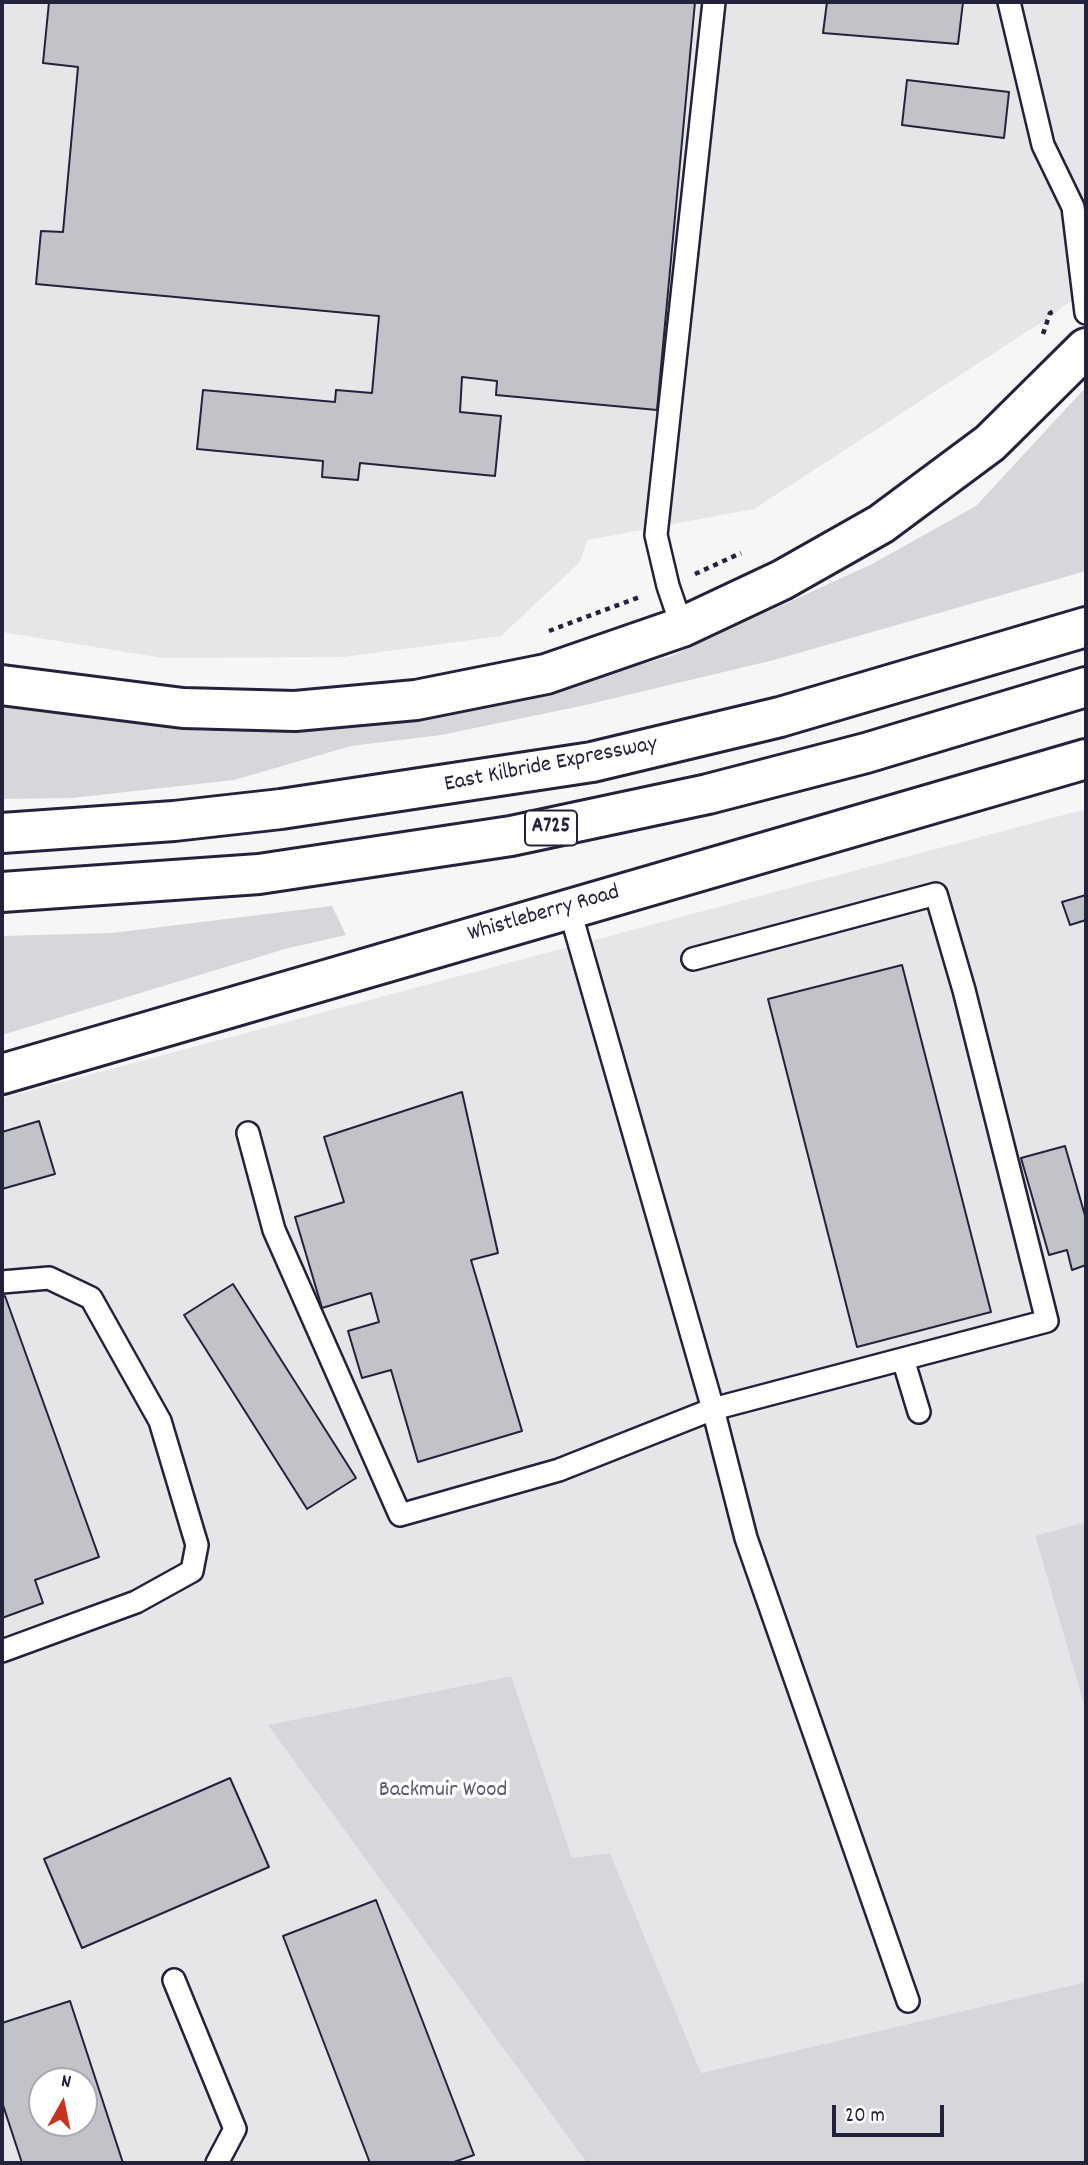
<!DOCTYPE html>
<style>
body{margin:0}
#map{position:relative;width:1088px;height:2165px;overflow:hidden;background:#f6f6f7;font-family:Dekko,sans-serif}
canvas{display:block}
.frame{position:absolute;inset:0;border:4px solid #22223b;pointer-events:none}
.north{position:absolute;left:28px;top:2067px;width:70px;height:70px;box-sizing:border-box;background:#fff;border:2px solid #a7a7b1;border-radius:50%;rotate:9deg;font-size:19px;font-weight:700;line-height:28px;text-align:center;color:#22223b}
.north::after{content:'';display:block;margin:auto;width:24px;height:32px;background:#c8321e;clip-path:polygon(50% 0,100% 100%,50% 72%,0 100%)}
.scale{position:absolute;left:832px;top:2105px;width:112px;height:32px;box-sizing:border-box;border:4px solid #22223b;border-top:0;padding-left:9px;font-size:21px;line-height:24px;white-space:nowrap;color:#22223b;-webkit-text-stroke:5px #fff;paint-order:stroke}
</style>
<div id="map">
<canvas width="1088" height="2165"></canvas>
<div class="frame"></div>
<div class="north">N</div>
<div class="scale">20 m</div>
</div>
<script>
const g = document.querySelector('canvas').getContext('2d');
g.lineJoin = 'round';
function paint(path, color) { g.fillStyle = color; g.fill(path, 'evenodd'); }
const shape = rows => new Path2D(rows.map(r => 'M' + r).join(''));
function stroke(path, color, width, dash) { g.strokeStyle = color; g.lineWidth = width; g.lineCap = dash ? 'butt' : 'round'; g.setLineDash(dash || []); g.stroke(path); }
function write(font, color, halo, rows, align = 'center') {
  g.font = font + ' Dekko,sans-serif'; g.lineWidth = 7; g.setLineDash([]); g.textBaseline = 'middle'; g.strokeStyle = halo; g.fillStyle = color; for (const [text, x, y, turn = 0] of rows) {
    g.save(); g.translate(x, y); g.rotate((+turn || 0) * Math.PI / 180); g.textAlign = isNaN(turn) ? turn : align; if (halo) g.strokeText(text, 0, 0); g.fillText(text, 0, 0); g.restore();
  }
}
paint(shape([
 [2,2,1086,2,1086,290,1048,318,754,509,587,540,580,562,501,636,344,657,163,658,2,632],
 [1086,809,1086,1522,1035,1537,1086,1712,1086,1982,701,2073,610,1853,572,1859,510,1676,269,1725,587,2163,2,2163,2,1098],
 [42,2081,84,2081,84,2123,42,2123]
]), '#e6e6e9');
paint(shape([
 [1086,387,1086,571,774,660,581,706,441,735,351,746,234,780,72,798,2,799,2,705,203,731,433,718,669,657,872,564,976,506],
 [332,906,346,935,285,949,2,1035,2,936,112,933],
 [1086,1522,1086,1712,1035,1536],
 [511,1676,572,1858,610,1853,701,2073,1086,1982,1086,2163,587,2163,268,1725]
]), '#d7d7db');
const building = shape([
 [49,2,695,2,657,410,496,395,497,381,462,377,460,412,501,416,495,476,360,463,358,480,322,477,323,461,197,449,203,390,335,402,336,390,372,393,379,316,36,284,41,231,63,232,78,67,43,63,49,2],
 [827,2,963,2,958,44,823,33,827,2],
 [907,80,1009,92,1004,138,902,125,907,80],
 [1086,895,1086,920,1070,925,1062,902,1086,895],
 [902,965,991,1312,857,1347,768,999,902,965],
 [462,1092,498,1253,471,1260,522,1431,418,1462,391,1370,362,1378,348,1331,379,1322,371,1293,322,1308,295,1217,344,1202,324,1137,462,1092],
 [39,1121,55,1174,2,1189,2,1132,39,1121],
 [1065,1146,1086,1219,1086,1265,1072,1270,1067,1250,1049,1255,1021,1158,1065,1146],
 [233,1284,356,1478,307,1509,184,1315,233,1284],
 [5,1296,99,1557,35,1580,43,1603,2,1618,2,1297,5,1296],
 [230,1778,269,1867,82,1948,44,1859,230,1778],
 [376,1900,474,2155,451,2163,370,2163,283,1936,376,1900],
 [70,2001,123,2163,22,2163,2,2102,2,2023,70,2001],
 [42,2081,84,2081,84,2123,42,2123,42,2081]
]);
paint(building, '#c2c2c9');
stroke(building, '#22223b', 2);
const lane = shape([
 [1009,2,1043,145,1073,207,1086,313],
 [682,627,668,586,656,535,714,2],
 [570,911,713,1409,1047,1321,964,990,936,894,693,959],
 [248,1133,274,1230,400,1515,559,1470,713,1409,746,1538,908,2001],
 [2,1282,49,1278,91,1298,160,1421,197,1545,192,1571,136,1602,2,1651],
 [903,1359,919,1412],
 [174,1980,235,2129,217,2163]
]);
const secondary = shape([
 [2,685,183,708,295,711,416,700,546,674,682,627,782,580,881,524,990,443,1086,348],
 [2,1074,1086,759]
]);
const highway = shape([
 [2,833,174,821,281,809,592,762,780,717,1086,627],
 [2,892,259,874,511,836,708,794,866,753,1086,687]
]);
stroke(lane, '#22223b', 26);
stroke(secondary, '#22223b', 44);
stroke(highway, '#22223b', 44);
stroke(shape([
 [1043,334,1050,313,1057,310],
 [695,574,741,553],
 [549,631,642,596]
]), '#22223b', 4.5, [5, 5]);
stroke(lane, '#fff', 21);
stroke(secondary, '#fff', 38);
stroke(highway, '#fff', 38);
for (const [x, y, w] of [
 [551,828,52]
]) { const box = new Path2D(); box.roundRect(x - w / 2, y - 17.5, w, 35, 5); g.fillStyle = '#fff'; g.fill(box); stroke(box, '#22223b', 2); }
write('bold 21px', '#22223b', null, [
 ["A725",551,828]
]);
write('23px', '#22223b', '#fff', [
 ["East Kilbride Expressway",551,766,-11],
 ["Whistleberry Road",544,915,-16]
]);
write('23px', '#58586b', '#fff', [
 ["Backmuir Wood",443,1792]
]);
</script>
